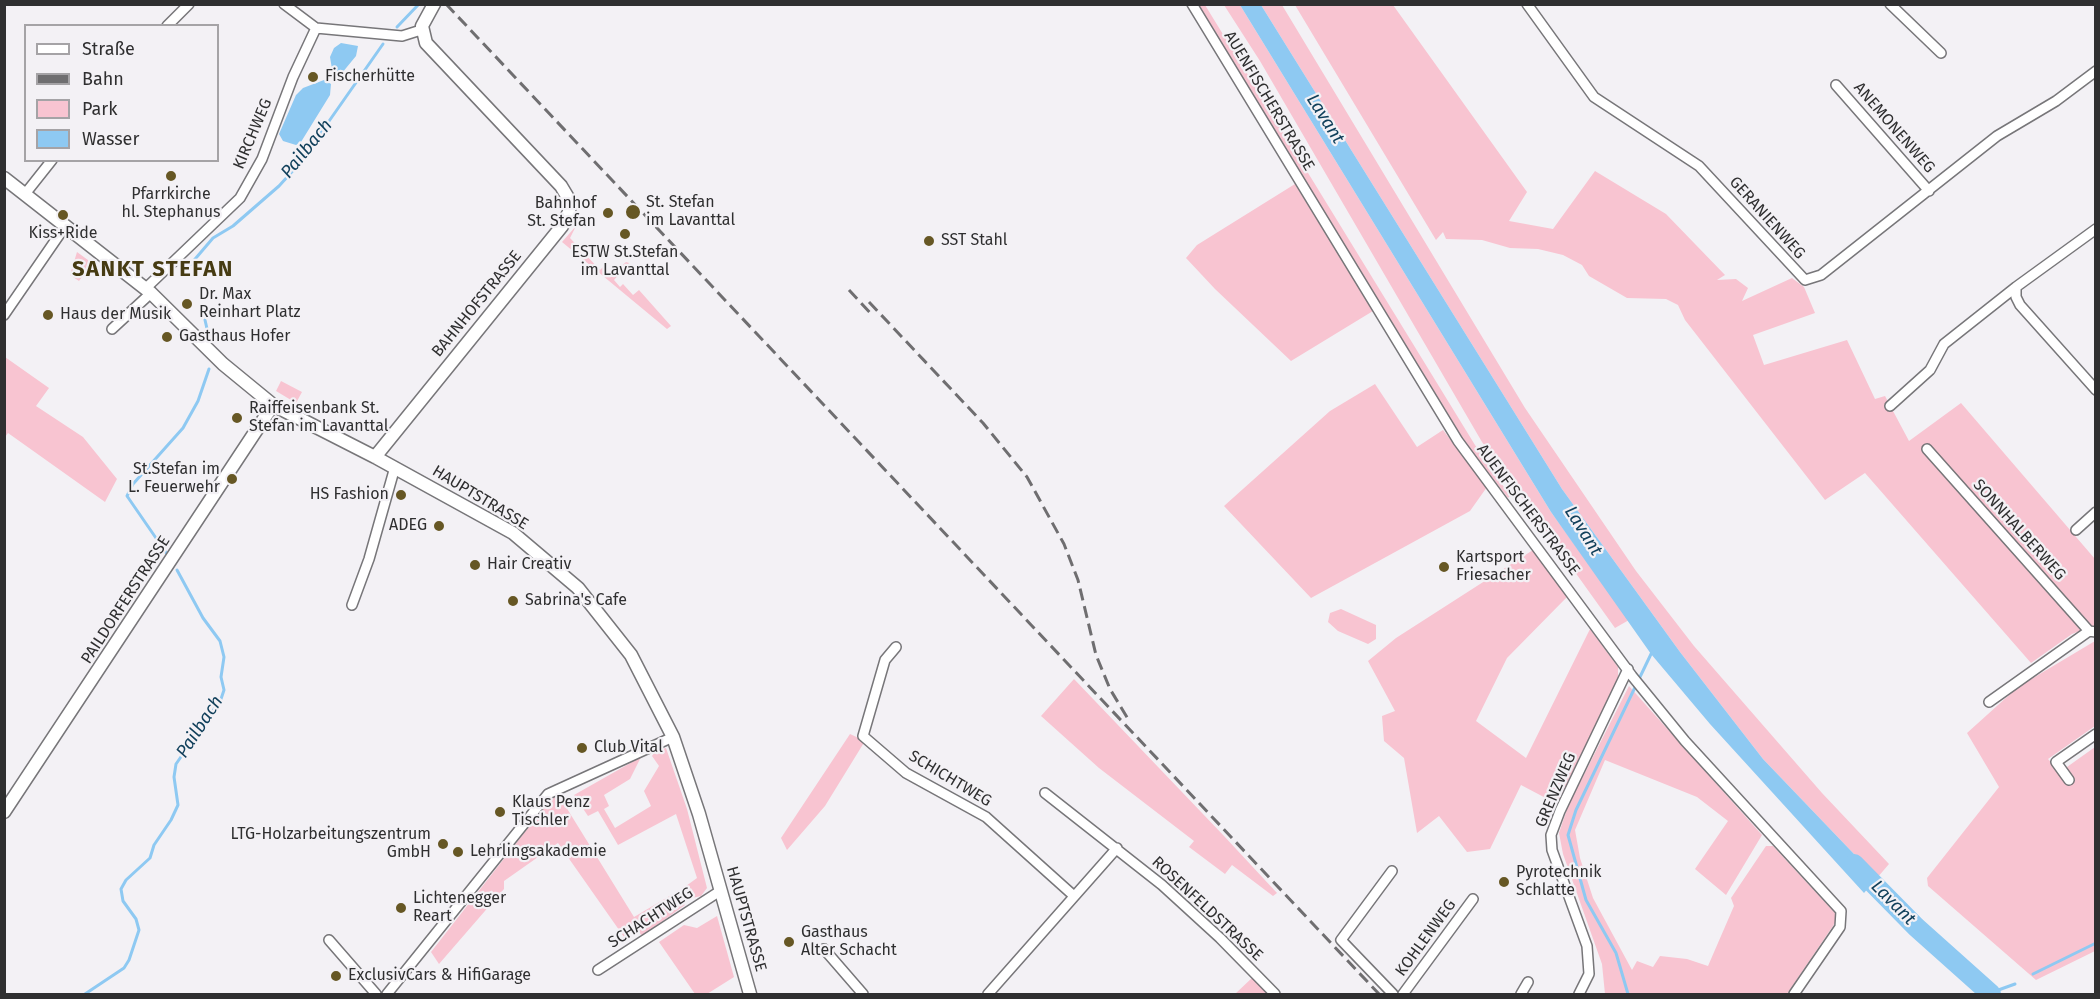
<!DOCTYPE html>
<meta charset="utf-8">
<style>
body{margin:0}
#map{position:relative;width:2100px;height:999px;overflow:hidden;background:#f3f1f5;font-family:"Fira Sans",sans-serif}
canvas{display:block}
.frame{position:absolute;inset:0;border:6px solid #2f2f30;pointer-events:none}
.legend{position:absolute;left:24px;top:24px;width:195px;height:138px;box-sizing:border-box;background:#f3f1f5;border:2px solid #a5a3a6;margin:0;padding:8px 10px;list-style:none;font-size:18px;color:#2f2f30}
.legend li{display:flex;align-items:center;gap:12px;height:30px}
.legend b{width:30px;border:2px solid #a5a3a6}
</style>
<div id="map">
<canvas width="2100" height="999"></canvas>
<div class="frame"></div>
<ul class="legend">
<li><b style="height:8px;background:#fff"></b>Straße</li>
<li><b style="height:8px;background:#6f6e70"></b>Bahn</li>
<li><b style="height:16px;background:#f8c4d1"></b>Park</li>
<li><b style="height:16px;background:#8ec9f2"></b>Wasser</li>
</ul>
</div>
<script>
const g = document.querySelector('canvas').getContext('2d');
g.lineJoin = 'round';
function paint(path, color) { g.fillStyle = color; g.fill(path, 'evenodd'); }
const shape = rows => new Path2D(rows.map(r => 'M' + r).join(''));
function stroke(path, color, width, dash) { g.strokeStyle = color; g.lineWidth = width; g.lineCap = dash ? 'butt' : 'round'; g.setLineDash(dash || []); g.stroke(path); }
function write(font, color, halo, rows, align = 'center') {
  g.font = font + ' "Fira Sans",sans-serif'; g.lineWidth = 4.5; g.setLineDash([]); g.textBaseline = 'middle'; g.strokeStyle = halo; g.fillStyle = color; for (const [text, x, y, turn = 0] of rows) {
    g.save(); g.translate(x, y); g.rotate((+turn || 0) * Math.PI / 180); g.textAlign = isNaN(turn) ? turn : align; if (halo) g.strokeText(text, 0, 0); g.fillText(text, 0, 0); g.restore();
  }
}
paint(shape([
 [1198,5,1205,5,1475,445,1510,496,1508,498,1467,445],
 [1224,5,1240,5,1551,512,1629,620,1615,628,1482,442,1260,61],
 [1261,5,1282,5,1525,408,1636,571,1694,646,1822,793,1889,864,1877,878,1763,759,1680,652,1562,489],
 [1295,5,1393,5,1527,192,1509,221,1553,229,1595,171,1666,214,1725,275,1717,280,1736,279,1748,288,1742,301,1792,278,1804,287,1815,313,1753,335,1764,365,1847,340,1875,399,1885,396,1909,441,1961,403,2095,559,2095,625,2072,634,2031,663,1865,473,1825,500,1685,320,1678,305,1666,299,1627,298,1589,276,1582,265,1563,255,1538,249,1510,248,1482,240,1446,239,1443,232,1436,240],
 [1295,184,1373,311,1291,361,1215,289,1186,258,1197,245],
 [576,226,570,238,600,270,603,267,611,276,626,262,629,263,614,280,620,287,623,284,633,295,639,290,671,326,667,329,562,242],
 [77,252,92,263,79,281,70,275],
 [5,357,49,388,36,406,83,437,117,479,105,502,8,433,5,437],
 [281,381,302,392,296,403,276,391],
 [1375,384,1417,447,1443,430,1487,487,1470,511,1311,598,1224,506,1330,411],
 [1533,550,1567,597,1507,658,1476,721,1526,758,1590,629,1618,667,1618,679,1557,804,1521,785,1490,849,1467,852,1439,816,1417,833,1404,758,1384,741,1382,716,1395,711,1368,661,1396,638],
 [1341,609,1376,625,1376,639,1368,644,1338,631,1328,622,1330,613],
 [2095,641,2095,726,2048,759,2060,772,2095,747,2095,951,2036,980,1928,886,1927,878,1999,787,1967,733,2018,687],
 [1074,679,1224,836,1277,893,1273,896,1232,865,1225,874,1189,847,1194,841,1099,768,1041,716],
 [1629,686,1762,835,1726,895,1695,869,1728,821,1697,797,1605,760,1575,830,1580,858,1593,898,1632,970,1637,961,1653,967,1660,956,1687,959,1708,966,1734,906,1731,898,1766,846,1773,846,1835,913,1835,923,1787,994,1605,994,1602,964,1563,854,1559,833,1568,806],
 [850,734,865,741,825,806,787,850,781,838],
 [666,748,687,809,707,888,701,896,692,898,687,893,686,886,697,878,676,814,618,845,598,811,588,816,574,795,641,757,630,779,604,795,609,806,604,809,615,828,651,806,644,791,659,766,652,756,655,751],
 [558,794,634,917,673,894,685,905,642,936,637,929,624,937,558,843,504,881,504,889,439,964,431,952,546,805],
 [717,916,734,977,707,994,695,994,659,942,684,925,697,928],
 [1253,977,1269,994,1235,994]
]), '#f8c4d1');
paint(shape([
 [1240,5,1261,5,1562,489,1680,652,1763,759,1877,878,1864,893,1710,724,1651,654,1551,512],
 [341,43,358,46,356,56,342,73,332,69,330,57,334,48],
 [324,80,331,84,330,95,301,142,296,145,283,141,279,134,296,95,303,88]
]), '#8ec9f2');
stroke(shape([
 [397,27,419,4],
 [190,265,213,238,233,226,279,186,299,164,383,44],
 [205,320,208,333],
 [167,554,127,496,133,484,183,428,198,401,209,369],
 [2033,974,2096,943],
 [1990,993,2015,984],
 [85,994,124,968,129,960,139,930,136,919,123,901,121,889,126,880,150,858,154,845,171,820,178,805,174,777,176,764,221,699,224,690,221,677,224,657,220,641,203,618,177,570],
 [1628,994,1616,953,1586,900,1568,835,1576,810,1652,652]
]), '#8ec9f2', 3);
stroke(shape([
 [1854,864,1916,927,1991,994]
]), '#8ec9f2', 20);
const street = shape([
 [284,4,316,28,402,36,421,30],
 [1192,4,1458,441,1632,676,1685,741,1841,911,1840,927,1794,994],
 [1527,4,1594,97,1699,166,1805,280,1821,275,1997,136,2056,101,2096,71],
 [1890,4,1941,53],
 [167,26,189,4],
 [1836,85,1929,191],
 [25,194,52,160],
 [2096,229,2016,287,2016,297,2020,305,2096,390],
 [146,288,240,198,262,159,293,77,316,28],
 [4,315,66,225],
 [112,329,151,293],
 [1890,406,1930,370,1944,344,2016,287],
 [1927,449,2089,631,2096,632],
 [2076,530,2096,512],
 [352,605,369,559,395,467],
 [896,647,885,660,863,736,906,773,986,817,1074,896],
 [1989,702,2089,631],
 [2069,780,2056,762,2096,734],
 [1045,793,1162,885,1220,938,1275,994],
 [1392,871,1341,940,1393,994],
 [329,940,376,994],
 [824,949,863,994],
 [598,970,720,891],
 [387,994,548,794,673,737],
 [988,994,1117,848],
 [1403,994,1473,899],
 [1521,994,1528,982],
 [1579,994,1589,974,1587,946,1552,850,1551,835,1560,811,1628,669]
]);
const secondary = shape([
 [4,178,151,293,223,364,273,405,375,457,513,533,578,588,631,655,673,737,699,814,750,994],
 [375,457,562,226,569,212,570,201,561,186,426,43,422,26,434,4],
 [4,812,273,405]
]);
stroke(street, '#777679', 12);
stroke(secondary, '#777679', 15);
stroke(street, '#fff', 9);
stroke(secondary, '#fff', 12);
stroke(shape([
 [446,4,1379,994],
 [849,290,873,316],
 [869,302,983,423,1027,477,1064,544,1078,580,1096,655,1110,689,1128,719]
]), '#6f6e70', 3, [12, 6]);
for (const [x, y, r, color] of [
 [313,77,6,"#665724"],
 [171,176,6,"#665724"],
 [633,212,8,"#665724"],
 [608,213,6,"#665724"],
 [63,215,6,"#665724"],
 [625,234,6,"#665724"],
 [929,241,6,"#665724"],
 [187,304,6,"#665724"],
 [48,315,6,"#665724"],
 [167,337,6,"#665724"],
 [237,418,6,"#665724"],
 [232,479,6,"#665724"],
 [401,495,6,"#665724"],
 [439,526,6,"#665724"],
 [475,565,6,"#665724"],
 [1444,567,6,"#665724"],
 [513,601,6,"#665724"],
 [582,748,6,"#665724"],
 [500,812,6,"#665724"],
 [443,844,6,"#665724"],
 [458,852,6,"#665724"],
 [1504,882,6,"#665724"],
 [401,908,6,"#665724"],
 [789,942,6,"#665724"],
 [336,976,6,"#665724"]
]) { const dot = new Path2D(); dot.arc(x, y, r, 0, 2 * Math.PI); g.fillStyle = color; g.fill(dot); stroke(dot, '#f3f1f5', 2); }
write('16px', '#2f2f30', '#f3f1f5', [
 ["Fischerhütte",325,77],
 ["Pfarrkirche",171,195,"center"],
 ["hl. Stephanus",171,213,"center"],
 ["St. Stefan",646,203],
 ["im Lavanttal",646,221],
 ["Bahnhof",596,204,"right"],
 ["St. Stefan",596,222,"right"],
 ["Kiss+Ride",63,234,"center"],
 ["SST Stahl",941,241],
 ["ESTW St.Stefan",625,253,"center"],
 ["im Lavanttal",625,271,"center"],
 ["Dr. Max",199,295],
 ["Reinhart Platz",199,313],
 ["Haus der Musik",60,315],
 ["Gasthaus Hofer",179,337],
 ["Raiffeisenbank St.",249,409],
 ["Stefan im Lavanttal",249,427],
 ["St.Stefan im",220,470,"right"],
 ["L. Feuerwehr",220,488,"right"],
 ["HS Fashion",389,495,"right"],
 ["ADEG",427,526,"right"],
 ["Kartsport",1456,558],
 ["Friesacher",1456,576],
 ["Hair Creativ",487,565],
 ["Sabrina's Cafe",525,601],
 ["Club Vital",594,748],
 ["Klaus Penz",512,803],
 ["Tischler",512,821],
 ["LTG-Holzarbeitungszentrum",431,835,"right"],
 ["GmbH",431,853,"right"],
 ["Lehrlingsakademie",470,852],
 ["Pyrotechnik",1516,873],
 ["Schlatte",1516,891],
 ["Lichtenegger",413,899],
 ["Reart",413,917],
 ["Gasthaus",801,933],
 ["Alter Schacht",801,951],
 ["ExclusivCars & HifiGarage",348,976]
], 'left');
write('16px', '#2f2f30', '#f3f1f5', [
 ["AUENFISCHERSTRASSE",1269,101,59],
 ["ANEMONENWEG",1894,128,49],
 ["KIRCHWEG",253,134,-67],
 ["GERANIENWEG",1767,218,48],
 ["BAHNHOFSTRASSE",477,304,-51],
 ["HAUPTSTRASSE",480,498,31],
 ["AUENFISCHERSTRASSE",1528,510,53],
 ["SONNHALBERWEG",2019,530,48],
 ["PAILDORFERSTRASSE",126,600,-57],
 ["SCHICHTWEG",950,779,31],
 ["GRENZWEG",1556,790,-67],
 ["ROSENFELDSTRASSE",1207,909,43],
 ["SCHACHTWEG",651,918,-33],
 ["HAUPTSTRASSE",746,919,74],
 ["KOHLENWEG",1426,938,-54]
]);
write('italic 18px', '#11405b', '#f3f1f5', [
 ["Lavant",1325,119,58],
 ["Pailbach",307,149,-51],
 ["Lavant",1583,531,58],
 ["Pailbach",200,727,-57],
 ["Lavant",1893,903,45]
]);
g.letterSpacing = '1.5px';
write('bold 22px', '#463b12', '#f3f1f5', [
 ["SANKT STEFAN",153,270]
]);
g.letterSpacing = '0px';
</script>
